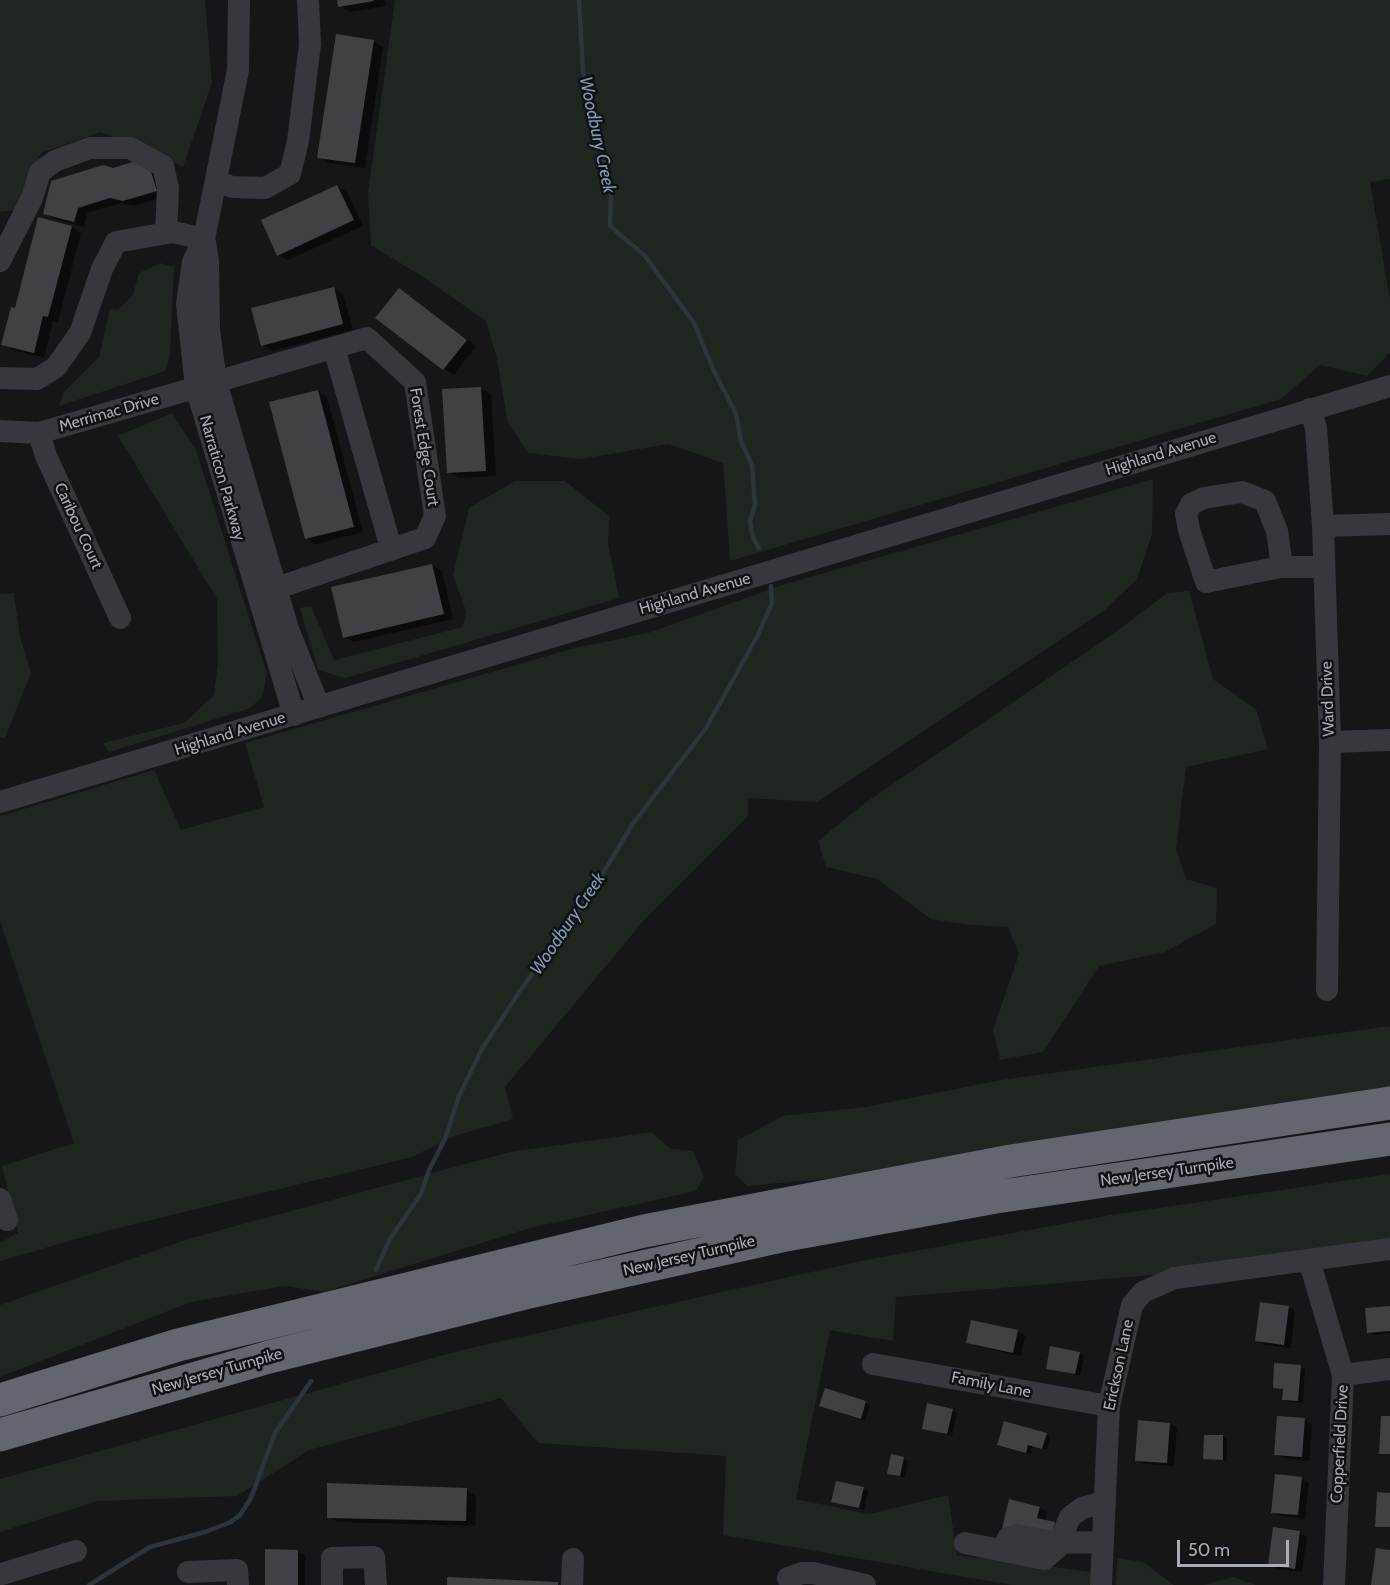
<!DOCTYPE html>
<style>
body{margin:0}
#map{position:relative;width:1390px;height:1585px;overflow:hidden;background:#161618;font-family:Cabin,sans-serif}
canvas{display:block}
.scale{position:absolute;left:1177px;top:1540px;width:112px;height:27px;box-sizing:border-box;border:3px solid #a8adb8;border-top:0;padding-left:8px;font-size:18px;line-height:21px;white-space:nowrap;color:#a8adb8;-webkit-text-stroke:4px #111113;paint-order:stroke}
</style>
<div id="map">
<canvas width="1390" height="1585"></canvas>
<div class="scale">50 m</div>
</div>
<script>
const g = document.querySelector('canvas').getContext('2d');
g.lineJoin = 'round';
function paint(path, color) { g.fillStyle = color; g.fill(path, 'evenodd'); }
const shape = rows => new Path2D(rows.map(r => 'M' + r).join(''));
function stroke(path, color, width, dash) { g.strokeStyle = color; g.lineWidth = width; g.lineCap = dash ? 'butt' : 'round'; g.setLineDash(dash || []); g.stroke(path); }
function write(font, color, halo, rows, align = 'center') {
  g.font = font + ' Cabin,sans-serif'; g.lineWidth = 5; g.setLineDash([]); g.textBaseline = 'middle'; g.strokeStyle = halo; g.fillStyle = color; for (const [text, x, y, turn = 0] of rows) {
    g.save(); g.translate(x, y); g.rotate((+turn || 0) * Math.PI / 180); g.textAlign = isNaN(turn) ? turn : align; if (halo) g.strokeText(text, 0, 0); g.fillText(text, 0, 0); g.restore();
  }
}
paint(shape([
 [0,0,205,0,212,83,183,167,101,132,41,153,18,210,0,212],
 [395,0,1390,0,1390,179,1370,182,1390,300,1390,353,1367,376,1320,365,1281,399,730,561,723,463,669,444,581,459,528,453,508,423,496,355,486,321,426,279,371,245,368,192],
 [160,263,174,267,170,357,165,371,59,406,63,393,99,357,110,309,118,310,133,295,139,273],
 [172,413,196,450,267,674,262,698,248,709,109,752,103,743,184,723,214,695,218,662,217,599,118,436],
 [1153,479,1152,534,1137,579,1106,609,817,802,748,798,748,816,645,919,505,1087,513,1119,454,1136,412,1157,97,1233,0,1261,0,1243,18,1233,2,1166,74,1143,0,921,0,816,154,770,181,830,264,807,245,743,575,648,648,633,782,585],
 [515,481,565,481,609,516,608,543,619,598,345,678,318,670,300,608,311,606,334,660,463,627,466,611,453,575,469,508],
 [1189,591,1213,679,1256,709,1268,749,1186,767,1176,849,1186,879,1217,888,1216,924,1165,952,1099,966,1043,1052,1000,1060,993,1030,1019,954,1008,927,969,925,931,919,877,879,826,867,818,841,865,803,1113,634,1167,593],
 [14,593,20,637,31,673,5,738,0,737,0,594],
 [1390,1026,1390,1090,825,1179,747,1186,735,1174,738,1140,783,1116,865,1107,1001,1080],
 [651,1132,671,1149,693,1151,704,1177,696,1191,530,1228,324,1292,285,1286,191,1302,0,1377,0,1305,191,1238,510,1152],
 [1390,1174,1390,1259,1224,1269,896,1297,893,1341,830,1330,796,1499,869,1514,948,1495,957,1555,1093,1572,1093,1585,1012,1585,723,1535,726,1456,538,1443,501,1398,309,1450,237,1496,98,1501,0,1532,0,1479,462,1350,861,1261,1111,1215],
 [1117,1558,1143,1562,1174,1585,1116,1585],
 [1233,1577,1256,1585,1203,1585]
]), '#1e261f');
paint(shape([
 [339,0,385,0,386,6,350,12,340,6],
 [373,41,383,47,365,168,329,163,319,157],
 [148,163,167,196,134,206,121,203,87,213,84,227,55,219,45,213,113,169],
 [337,186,347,192,363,226,288,260,278,255],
 [71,227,81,233,58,322,53,321,44,358,13,350,3,344,16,310],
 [333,288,343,294,353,330,273,351,262,345],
 [400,290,476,346,454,375,444,369],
 [481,388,491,394,496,476,459,478,449,472],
 [317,391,327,397,363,532,316,544,306,538],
 [432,565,442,571,453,619,354,642,344,637],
 [1288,1307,1295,1311,1291,1348,1264,1345,1257,1340],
 [1390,1308,1390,1333,1373,1335,1369,1332],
 [973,1321,1018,1331,1025,1336,1021,1356,975,1346,968,1342],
 [1079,1353,1084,1356,1080,1376,1048,1368],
 [1300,1367,1305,1369,1303,1403,1288,1402,1283,1399,1284,1390,1274,1388],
 [866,1402,870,1405,865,1421,821,1406],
 [952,1410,957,1413,952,1436,923,1428],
 [1278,1417,1305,1420,1312,1424,1309,1461,1282,1458,1275,1454],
 [1140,1422,1170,1424,1177,1428,1174,1466,1144,1464,1137,1460],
 [1046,1434,1050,1437,1047,1450,1033,1446,1030,1454,1004,1447],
 [1223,1436,1227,1439,1227,1461,1205,1458],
 [893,1456,908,1461,905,1478,889,1473],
 [1277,1476,1302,1479,1309,1483,1305,1519,1280,1516,1273,1512],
 [863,1488,868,1491,864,1510,833,1501],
 [466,1490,476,1496,475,1526,338,1522,328,1517],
 [1040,1508,1047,1512,1045,1521,1061,1527,1011,1533],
 [1275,1529,1300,1533,1307,1537,1302,1572,1277,1569,1269,1564],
 [298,1551,305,1555,305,1585,266,1585]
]), '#0007');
stroke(shape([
 [579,0,583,72,611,192,610,226,645,256,694,323,713,369,736,414,741,441,752,465,755,504,750,522,753,538,759,548],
 [376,1270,390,1239,421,1194,429,1170,445,1139,459,1096,482,1049,519,992,588,898,632,825,706,728,758,635,772,603,771,586],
 [89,1585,150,1547,205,1532,231,1522,240,1515,251,1498,275,1433,311,1381]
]), '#2c353c', 4.5);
paint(shape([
 [337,0,373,0,374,1,338,7],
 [336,34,374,40,355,163,317,158],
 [139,160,148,162,157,191,123,201,110,198,78,208,74,222,43,214,51,181,103,165,113,168],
 [337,185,354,220,277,256,261,220],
 [38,217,72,226,48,317,43,316,34,353,1,345,11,307,15,308],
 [334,287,343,324,261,346,251,308],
 [399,288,467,340,443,370,375,318],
 [481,387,486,471,447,473,442,389],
 [318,390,354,527,305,539,269,402],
 [432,564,444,614,343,638,331,587],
 [1260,1302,1289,1306,1284,1345,1255,1341],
 [1390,1306,1390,1331,1367,1333,1365,1308],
 [971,1320,1018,1330,1013,1353,966,1343],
 [1050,1346,1080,1352,1075,1374,1046,1369],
 [1274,1363,1301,1365,1298,1401,1282,1400,1283,1389,1273,1388],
 [825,1388,866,1401,861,1419,819,1406],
 [927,1403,953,1409,947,1434,922,1429],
 [1277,1416,1305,1418,1302,1457,1274,1455],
 [1381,1416,1390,1416,1390,1454,1379,1454],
 [1138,1420,1170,1423,1167,1463,1135,1461],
 [1004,1421,1047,1433,1042,1449,1028,1445,1026,1453,997,1445],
 [1204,1435,1223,1435,1223,1460,1203,1459],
 [891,1454,904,1457,900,1476,887,1474],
 [1275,1474,1302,1477,1298,1515,1271,1513],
 [836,1481,864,1487,859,1508,831,1502],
 [327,1483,467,1488,466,1521,327,1518],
 [1377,1492,1390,1493,1390,1527,1375,1527],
 [1009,1499,1040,1507,1037,1518,1055,1522,1050,1541,1002,1529],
 [1273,1527,1300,1531,1295,1569,1268,1565],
 [1376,1548,1390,1550,1390,1585,1371,1585],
 [265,1549,298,1550,298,1585,265,1585],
 [447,1577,558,1582,558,1585,447,1585]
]), '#404145');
stroke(shape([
 [239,0,238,70,204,239,193,262,187,304,196,387,294,715],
 [216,181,232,187,265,188,290,174,298,141,310,44,308,0],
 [205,242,208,261,209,330,216,382,288,629,319,707],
 [0,261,32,198,40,172,55,161,90,148,130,148,163,166,168,188,166,233],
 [334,348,391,548],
 [0,378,37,379,56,367,80,333,102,269,116,242,173,232,204,239],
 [1310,409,1316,428,1323,526,1330,742,1327,990],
 [0,431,39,433,367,338,415,382,435,516,425,538,277,588],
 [39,433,46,456,120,618],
 [1323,526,1390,524],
 [1282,566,1277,531,1265,501,1242,492,1204,498,1191,504,1186,514,1189,530,1206,582,1280,567,1323,567],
 [1330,742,1390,740],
 [0,802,1390,386],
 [0,1199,7,1220],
 [1309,1260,1343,1375,1334,1585],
 [873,1364,1109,1406],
 [1343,1375,1390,1369],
 [965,1543,1044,1559,1057,1548,1070,1517,1082,1508,1105,1502],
 [1003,1551,1008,1538,1016,1535,1058,1543,1103,1542],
 [188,1572,237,1570,238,1585],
 [2,1574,76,1551],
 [788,1578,802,1573,813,1573,865,1585],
 [332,1585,332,1558,374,1557,376,1585],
 [572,1585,573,1559],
 [1101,1585,1109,1406,1132,1305,1143,1292,1175,1278,1390,1249]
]), '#37383d', 22);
stroke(shape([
 [0,1400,178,1345,644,1231,1011,1161,1390,1103],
 [0,1435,269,1357,525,1293,786,1235,996,1197,1390,1139]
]), '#63666e', 33);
write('16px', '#a8adb8', '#111113', [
 ["Merrimac Drive",109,413,-16],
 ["Forest Edge Court",424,447,81],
 ["Highland Avenue",1161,454,-17],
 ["Narraticon Parkway",222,478,74],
 ["Caribou Court",78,526,65],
 ["Highland Avenue",695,594,-16],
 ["Ward Drive",1328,699,-92],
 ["Highland Avenue",230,734,-17],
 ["New Jersey Turnpike",1167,1172,-8],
 ["New Jersey Turnpike",689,1256,-13],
 ["Erickson Lane",1119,1365,-78],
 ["New Jersey Turnpike",217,1372,-16],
 ["Family Lane",991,1385,11],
 ["Copperfield Drive",1340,1444,-87]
]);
write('italic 18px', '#7f9bb3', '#111113', [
 ["Woodbury Creek",597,135,78],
 ["Woodbury Creek",568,924,-56]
]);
</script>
